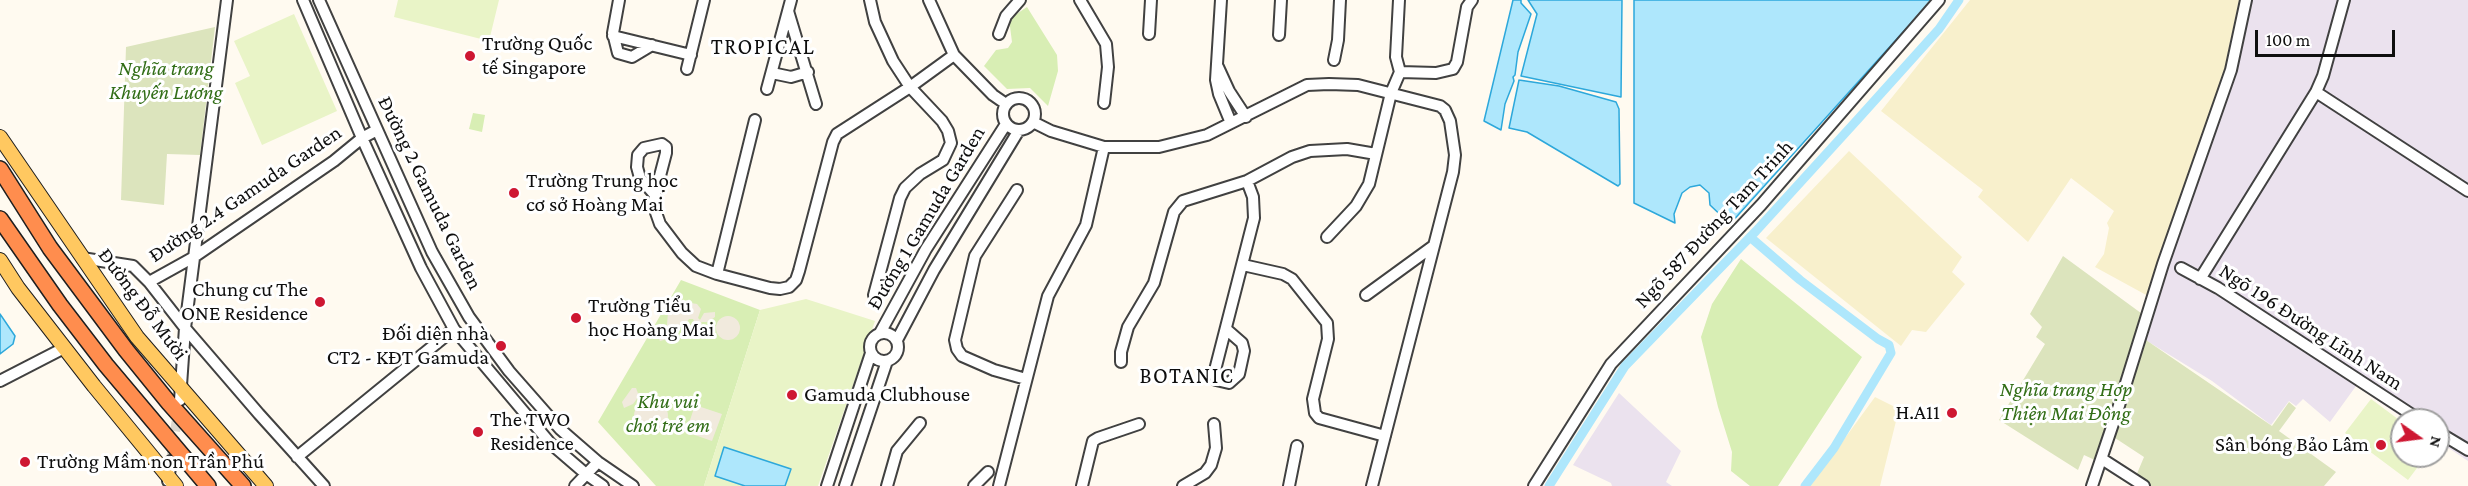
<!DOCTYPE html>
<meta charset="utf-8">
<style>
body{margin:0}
#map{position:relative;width:2468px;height:486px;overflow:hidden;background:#fffaf0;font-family:"Crimson Pro",serif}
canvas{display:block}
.north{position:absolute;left:2390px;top:408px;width:60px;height:60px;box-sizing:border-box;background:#fff;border:2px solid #9f9f9f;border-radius:50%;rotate:104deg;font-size:16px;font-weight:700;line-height:24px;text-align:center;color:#0e0e0e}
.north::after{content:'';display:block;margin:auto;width:21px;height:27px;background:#ce1732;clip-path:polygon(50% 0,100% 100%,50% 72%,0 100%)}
.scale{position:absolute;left:2255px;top:30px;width:140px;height:27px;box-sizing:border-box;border:3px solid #0e0e0e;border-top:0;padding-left:8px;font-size:18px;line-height:21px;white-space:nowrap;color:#0e0e0e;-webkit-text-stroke:4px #fff;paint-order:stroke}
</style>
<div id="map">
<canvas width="2468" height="486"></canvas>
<div class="north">N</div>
<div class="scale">100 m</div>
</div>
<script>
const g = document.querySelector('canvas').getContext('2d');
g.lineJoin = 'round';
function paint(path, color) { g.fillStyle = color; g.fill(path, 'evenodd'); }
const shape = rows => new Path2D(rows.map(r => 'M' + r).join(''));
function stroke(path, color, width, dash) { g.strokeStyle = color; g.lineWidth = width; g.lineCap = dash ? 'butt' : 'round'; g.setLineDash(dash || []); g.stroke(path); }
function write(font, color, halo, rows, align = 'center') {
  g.font = font + ' "Crimson Pro",serif'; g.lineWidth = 6; g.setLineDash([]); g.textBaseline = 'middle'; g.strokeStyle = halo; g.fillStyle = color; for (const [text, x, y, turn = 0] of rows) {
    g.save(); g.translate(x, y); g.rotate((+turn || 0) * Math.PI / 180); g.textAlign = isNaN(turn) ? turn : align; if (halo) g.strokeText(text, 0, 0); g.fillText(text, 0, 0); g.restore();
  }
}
paint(shape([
 [2245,0,2468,0,2468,461,2438,441,2438,420,2406,420,2356,386,2330,422,2303,399,2296,406,2289,401,2271,425,2212,381,2139,336,2229,69],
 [1619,393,1681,451,1666,482,1672,486,1612,486,1611,483,1573,465]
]), '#ebe2ee');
paint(shape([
 [1970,0,2239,0,2224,71,2157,262,2148,296,2095,267,2104,254,2109,228,2107,223,2114,211,2071,178,2028,242,1978,197,1983,190,1881,111],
 [1849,151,1962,257,1952,272,1965,284,1926,332,1912,330,1901,346,1766,238],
 [1875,397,1899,409,1880,486,1810,486]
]), '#f8f0cc');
paint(shape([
 [1027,7,1057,55,1058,71,1048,106,1030,88,1007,89,984,66,996,50,1008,48,1012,42,1009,19],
 [473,113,485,115,482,132,469,129],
 [1741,259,1862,357,1778,486,1750,486,1731,471,1732,452,1718,407,1701,337,1712,304],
 [681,280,760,310,704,486,656,486,598,422]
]), '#d8eeb4');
paint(shape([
 [215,27,200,155,167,154,164,205,121,200,126,47],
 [2063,256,2145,316,2097,461,2084,455,2078,470,1999,420,2045,344,2036,337,2042,327,2030,314],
 [2143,338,2272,426,2289,402,2296,408,2279,431,2336,472,2324,486,2151,486,2136,476,2144,457,2112,436]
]), '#dce4bd');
paint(shape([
 [398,0,499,0,489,41,394,17],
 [294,14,337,111,262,145,235,83,250,76,234,41],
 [806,299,875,321,818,486,704,486,760,310],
 [2371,399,2402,422,2402,456,2426,456,2408,480,2345,433]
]), '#e9f4c7');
paint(shape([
 [691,303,697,304,701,309,698,318,700,320,704,313,715,312,715,317,708,322,701,322,702,324,696,325,693,319,689,319,685,325,675,329,678,336,675,337,660,341,657,335,658,330,667,325,668,312,675,309,683,311],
 '716 328a12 12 0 1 1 24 0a12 12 0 1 1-24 0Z',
 [632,388,636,388,639,396,633,404,624,408,622,402],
 '634 416a17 17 0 1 1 34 0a17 17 0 1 1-34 0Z',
 [695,405,722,414,712,441,686,432]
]), '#f1eadd');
const water = shape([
 [1513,0,1521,0,1521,3,1531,14,1518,52,1515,75,1513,77,1514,81,1505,104,1501,130,1484,121,1513,0],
 [1528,0,1622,0,1621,97,1521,76,1537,14,1528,0],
 [1634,0,1932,0,1730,224,1710,205,1709,193,1700,185,1690,187,1682,193,1674,214,1675,223,1634,203,1634,0],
 [1519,80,1559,86,1616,102,1619,109,1620,184,1618,186,1527,132,1509,128,1519,80],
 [0,314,15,336,13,344,0,354,0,314],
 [724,447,791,469,785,486,745,486,715,476,724,447]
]);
paint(water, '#aee7fc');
stroke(water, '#2da8db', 1.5);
stroke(shape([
 [1750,237,1800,280,1878,339,1889,345,1891,353,1834,448,1805,486],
 [1549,486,1625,366,1756,231,1858,119,1939,29,1959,0]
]), '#aee7fc', 9);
stroke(shape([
 [171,461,178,411]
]), '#dbd7ce', 10, [10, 5]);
const minor = shape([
 [303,0,362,138,421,268,454,329,550,443,586,474,603,486],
 [319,0,432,252,469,317,509,371,560,429,598,462,633,486],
 [619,0,613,33,618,53,632,57,652,45],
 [870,0,875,22,893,61,910,87,942,121,948,131,951,143,943,160,920,174,905,188,900,198,874,295],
 [929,0,954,55,993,95,1006,104],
 [1080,0,1106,44,1108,67,1104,103],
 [1221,0,1216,80,1219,94,1231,123],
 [788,11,816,104],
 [999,34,1006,16,1020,0],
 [1149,34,1151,0],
 [1279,35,1281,0],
 [613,36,691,55],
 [1334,60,1338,40,1340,0],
 [1218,67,1229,91,1246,117],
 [687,69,704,0],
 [1400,72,1436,73,1453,69,1457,62,1467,7,1472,0],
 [772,73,791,77,808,72],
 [767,89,791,0],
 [2316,92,2468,191],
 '1003 114a16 16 0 1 1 32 0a16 16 0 1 1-32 0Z',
 [1033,122,1051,131,1104,147,1159,147,1207,135,1307,85,1329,84,1358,85,1440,106,1445,110,1450,121,1455,155,1453,172,1372,486],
 [1017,190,975,256,955,340,957,349,962,356,994,370,1026,379],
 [655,195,640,178,637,167,638,155,644,148,662,144,666,147,666,153,655,195,654,207,660,224,682,253,696,266,717,274,770,288,780,289,789,287,796,280,799,271,833,142,837,134,910,87,954,55],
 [1327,237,1356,206,1369,184,1391,93,1400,72,1396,57,1399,0],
 [82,258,133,266,149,282,185,328,259,414,324,486],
 [1243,265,1283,274,1292,279,1327,323,1328,339,1313,399,1315,413,1319,418,1385,436],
 [2181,268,2218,288,2420,420],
 [717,274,755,120],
 [2200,279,2316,92,2323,76,2344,0],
 [149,282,194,257,334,161,362,138,377,130],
 [1366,295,1432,247],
 [1226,329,1242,343,1244,351,1239,374,1229,383,1216,380,1214,374,1254,218,1253,197,1247,181],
 '870 347a14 14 0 1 1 28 0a14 14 0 1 1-28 0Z',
 [880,333,926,249,1006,124],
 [897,340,934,270,1019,130],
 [1121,362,1121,352,1128,327,1154,283,1174,212,1183,201,1247,181,1292,157,1310,151,1347,149,1376,154],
 [0,381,64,348],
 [180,400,185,328,227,0],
 [2438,432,2468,450],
 [297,457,454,329],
 [2102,459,2144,486],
 [168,481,171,461],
 [575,486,598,462],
 [827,486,871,353],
 [845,486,887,361],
 [887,486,897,451,920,423],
 [974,486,988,472],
 [999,486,1048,296,1086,225,1104,147],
 [1082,486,1093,441,1098,438,1139,424],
 [1183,486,1205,473,1211,465,1216,448,1214,424],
 [1289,486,1297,446],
 [1534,486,1611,364,1761,205,1939,0],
 [2092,486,2117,412,2163,264,2231,70,2246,0]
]);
const major = shape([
 [0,137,137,337,266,486],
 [0,260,18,288,94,386,176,486]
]);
const highway = shape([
 [0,169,50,248,126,350,169,403,243,486],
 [0,219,60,305,106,365,208,486]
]);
stroke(minor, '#414141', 14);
stroke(major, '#1f1f1f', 16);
stroke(highway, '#1f1f1f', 18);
stroke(minor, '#fff', 10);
stroke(major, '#ffc860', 14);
stroke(highway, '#ff8d4e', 15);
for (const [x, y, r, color] of [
 [470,56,6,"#ce1732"],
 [514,193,6,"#ce1732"],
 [320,302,6,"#ce1732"],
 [576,318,6,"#ce1732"],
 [501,346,6,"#ce1732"],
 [792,395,6,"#ce1732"],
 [1952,413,6,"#ce1732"],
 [478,432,6,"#ce1732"],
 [2381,445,6,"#ce1732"],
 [25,462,6,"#ce1732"]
]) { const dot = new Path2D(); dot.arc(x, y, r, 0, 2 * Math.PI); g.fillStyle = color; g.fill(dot); stroke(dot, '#fff', 2); }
write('21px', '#0e0e0e', '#fff', [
 ["Trường Quốc",482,44],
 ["tế Singapore",482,68],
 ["Trường Trung học",526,181],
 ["cơ sở Hoàng Mai",526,205],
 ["Chung cư The",308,290,"right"],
 ["ONE Residence",308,314,"right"],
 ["Trường Tiểu",588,306],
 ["học Hoàng Mai",588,330],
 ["Đối diện nhà",489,334,"right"],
 ["CT2 - KĐT Gamuda",489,358,"right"],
 ["Gamuda Clubhouse",804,395],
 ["H.A11",1940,413,"right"],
 ["The TWO",490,420],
 ["Residence",490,444],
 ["Sân bóng Bảo Lâm",2369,445,"right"],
 ["Trường Mầm non Trần Phú",37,462]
], 'left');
write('italic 21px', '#326e17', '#fff', [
 ["Nghĩa trang",166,69],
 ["Khuyến Lương",166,93],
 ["Nghĩa trang Hợp",2066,390],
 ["Thiện Mai Động",2066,414],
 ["Khu vui",668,402],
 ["chơi trẻ em",668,426]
]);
write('21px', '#0e0e0e', '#fff', [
 ["Đường 2 Gamuda Garden",430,193,64],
 ["Đường 2.4 Gamuda Garden",245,194,-34],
 ["Đường 1 Gamuda Garden",926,218,-59],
 ["Ngõ 587 Đường Tam Trinh",1714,224,-47],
 ["Đường Đỗ Mười",143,304,53],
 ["Ngõ 196 Đường Lĩnh Nam",2311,327,33]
]);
g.letterSpacing = '1.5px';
write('22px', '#0e0e0e', '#fff', [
 ["TROPICAL",763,47],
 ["BOTANIC",1187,376]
]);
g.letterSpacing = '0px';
</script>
